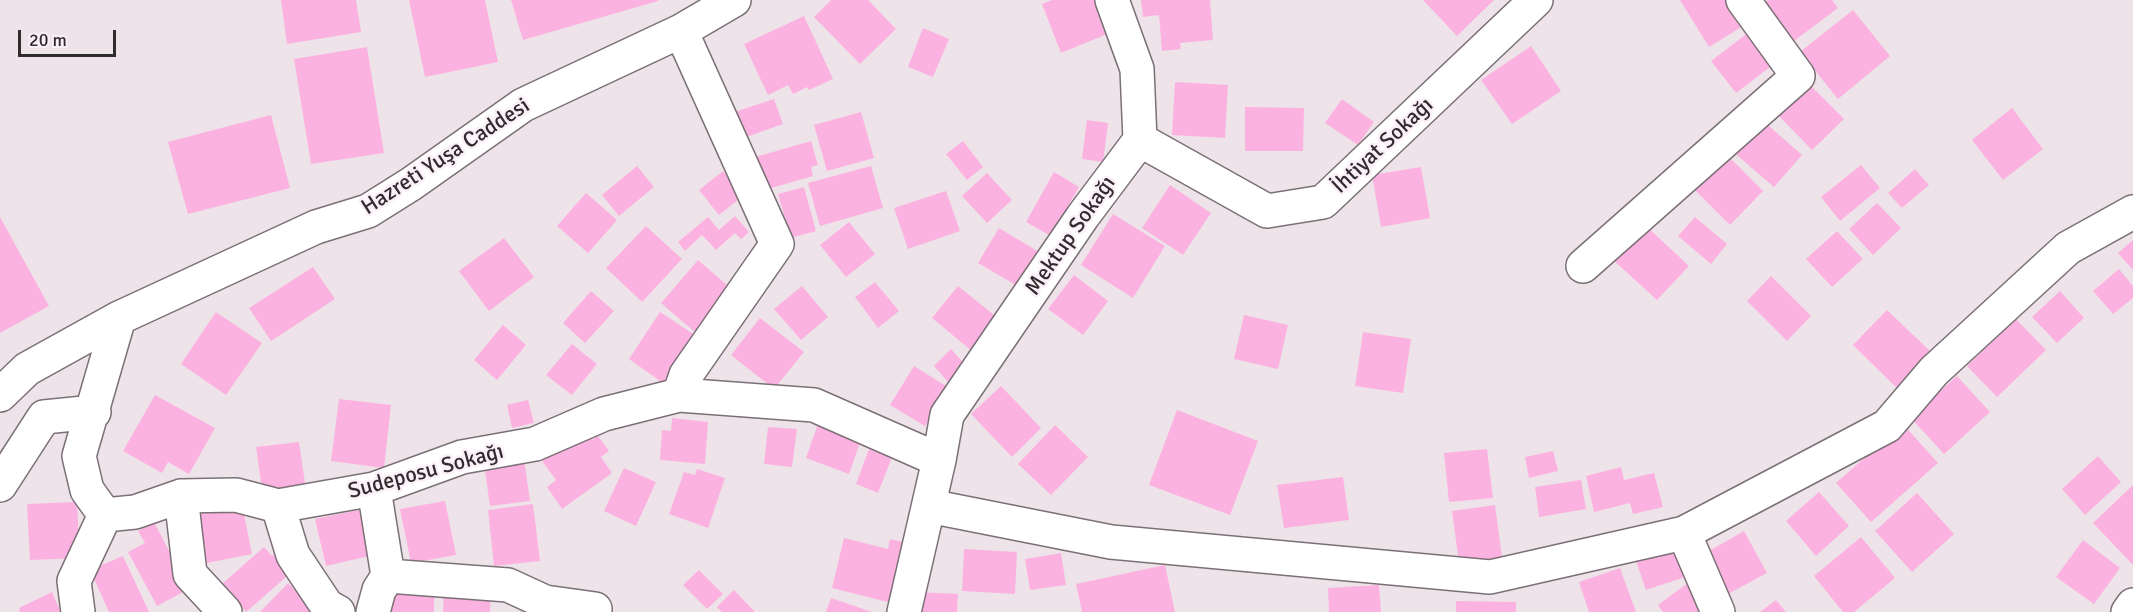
<!DOCTYPE html>
<meta charset="utf-8">
<style>
body{margin:0}
#map{position:relative;width:2133px;height:612px;overflow:hidden;background:#eee3e9;font-family:Signika,sans-serif}
canvas{display:block}
.scale{position:absolute;left:18px;top:30px;width:98px;height:27px;box-sizing:border-box;border:3px solid #302c2e;border-top:0;padding-left:8px;font-size:18px;line-height:21px;white-space:nowrap;color:#302c2e;-webkit-text-stroke:4px #fbf0f7;paint-order:stroke}
</style>
<div id="map">
<canvas width="2133" height="612"></canvas>
<div class="scale">20 m</div>
</div>
<script>
const g = document.querySelector('canvas').getContext('2d');
g.lineJoin = 'round';
function paint(path, color) { g.fillStyle = color; g.fill(path, 'evenodd'); }
const shape = rows => new Path2D(rows.map(r => 'M' + r).join(''));
function stroke(path, color, width, dash) { g.strokeStyle = color; g.lineWidth = width; g.lineCap = dash ? 'butt' : 'round'; g.setLineDash(dash || []); g.stroke(path); }
function write(font, color, halo, rows, align = 'center') {
  g.font = font + ' Signika,sans-serif'; g.lineWidth = 5; g.setLineDash([]); g.textBaseline = 'middle'; g.strokeStyle = halo; g.fillStyle = color; for (const [text, x, y, turn = 0] of rows) {
    g.save(); g.translate(x, y); g.rotate((+turn || 0) * Math.PI / 180); g.textAlign = isNaN(turn) ? turn : align; if (halo) g.strokeText(text, 0, 0); g.fillText(text, 0, 0); g.restore();
  }
}
paint(shape([
 [281,0,356,0,361,32,287,44],
 [409,0,485,0,498,62,425,77],
 [511,0,658,0,658,1,523,40],
 [831,0,868,0,896,29,860,64,814,17],
 [1052,0,1098,0,1110,33,1061,53,1042,4],
 [1141,0,1210,0,1213,40,1180,43,1181,49,1162,51,1159,15,1143,17],
 [1423,0,1494,0,1457,36],
 [1680,0,1734,0,1748,23,1709,47],
 [1768,0,1832,0,1838,8,1790,44,1761,5],
 [1853,10,1890,56,1838,99,1800,52],
 [804,16,833,79,809,90,807,87,793,94,788,85,768,95,744,44],
 [923,28,949,39,933,77,908,67],
 [1753,29,1778,61,1736,93,1711,61],
 [1531,46,1561,91,1512,124,1481,80],
 [367,47,384,153,311,164,294,59],
 [1805,80,1844,119,1812,150,1774,111],
 [1175,82,1228,85,1225,138,1172,135],
 [774,99,783,124,738,140,729,114],
 [1342,99,1374,122,1358,145,1325,123],
 [1245,107,1304,108,1303,151,1245,151],
 [2012,108,2043,149,2003,180,1972,140],
 [861,112,874,158,827,171,814,125],
 [271,115,290,188,188,214,168,142],
 [1760,118,1802,155,1774,187,1732,151],
 [1087,120,1108,123,1103,162,1082,159],
 [811,141,818,165,811,167,813,176,761,191,752,158],
 [963,141,983,167,967,180,946,154],
 [1723,151,1763,191,1730,225,1690,185],
 [1861,165,1880,188,1840,221,1821,197],
 [637,166,654,187,619,216,602,195],
 [871,166,883,208,820,226,808,183],
 [1421,167,1430,218,1381,227,1372,175],
 [1915,169,1929,185,1902,208,1888,193],
 [723,171,743,196,719,215,699,190],
 [1054,172,1079,187,1051,236,1026,222],
 [987,173,1012,200,987,223,962,196],
 [1170,185,1211,213,1183,255,1142,228],
 [804,187,816,231,791,238,778,194],
 [946,191,960,231,908,249,894,208],
 [586,193,617,220,588,253,557,226],
 [1877,203,1901,228,1873,255,1849,229],
 [1113,214,1165,246,1133,298,1081,265],
 [735,216,749,232,741,239,735,233,716,250,702,235,685,251,678,242,708,217,719,230],
 [0,217,49,306,0,333],
 [1695,217,1727,244,1711,264,1678,236],
 [849,222,875,254,846,277,820,245],
 [1643,223,1689,266,1657,300,1611,258],
 [646,226,682,259,642,302,606,268],
 [999,228,1039,252,1019,287,978,263],
 [1837,231,1863,259,1832,287,1806,259],
 [504,238,534,277,489,311,459,271],
 [2133,240,2133,270,2118,253],
 [698,260,734,291,697,334,661,303],
 [313,267,335,299,271,341,249,308],
 [2119,269,2133,286,2133,298,2113,314,2093,291],
 [1074,275,1108,301,1083,335,1048,309],
 [1771,276,1811,316,1787,341,1747,301],
 [875,282,899,311,878,328,855,297],
 [802,286,828,317,801,340,774,309],
 [958,286,1004,323,978,356,932,318],
 [591,291,614,311,585,343,563,323],
 [2060,291,2084,318,2057,343,2032,317],
 [1887,310,1932,353,1898,389,1853,345],
 [216,312,262,343,226,395,181,364],
 [660,312,695,335,663,383,629,359],
 [1244,315,1288,325,1278,369,1234,359],
 [760,318,804,352,774,389,731,355],
 [2016,319,2046,350,1997,397,1967,366],
 [503,325,526,345,497,380,474,360],
 [1363,332,1411,339,1403,393,1355,386],
 [572,344,597,364,572,395,546,375],
 [951,349,967,367,949,383,934,366],
 [914,366,949,388,925,426,890,405],
 [1957,376,1990,412,1944,454,1911,418],
 [1001,386,1041,428,1012,457,971,414],
 [155,395,215,428,189,474,168,462,162,473,123,451],
 [339,399,391,405,384,468,331,461],
 [528,400,534,423,512,428,507,405],
 [1177,410,1258,441,1230,515,1149,485],
 [672,418,708,422,705,464,660,460,662,430,671,431],
 [820,418,863,434,849,474,806,458],
 [1903,424,1938,463,1871,522,1836,483],
 [1055,425,1088,457,1051,495,1018,464],
 [768,427,797,429,792,467,764,464],
 [585,430,592,440,598,436,609,451,601,457,612,473,562,509,547,487,556,480,542,461],
 [299,442,306,490,263,496,256,447],
 [869,449,892,457,878,493,856,484],
 [1487,449,1493,498,1449,502,1444,453],
 [1553,451,1558,471,1529,478,1525,457],
 [2098,456,2121,482,2085,515,2062,489],
 [524,458,530,501,490,506,484,464],
 [1621,467,1624,480,1654,473,1663,507,1633,514,1630,503,1594,512,1586,476],
 [624,468,656,482,636,526,604,511],
 [697,469,725,478,708,528,669,514,684,472,695,475],
 [1343,477,1349,520,1284,528,1277,485],
 [1581,480,1586,509,1539,517,1535,487],
 [2133,485,2133,565,2093,523],
 [1819,492,1849,526,1816,556,1786,521],
 [1917,493,1954,534,1912,572,1875,531],
 [445,501,456,555,411,563,400,509],
 [77,502,80,558,30,560,27,504],
 [242,504,252,554,207,563,197,513],
 [533,504,540,561,494,566,488,510],
 [1495,505,1502,557,1459,563,1452,511],
 [359,510,369,556,326,566,315,519],
 [154,522,189,589,157,606,128,552,145,543,138,531],
 [1744,531,1767,573,1726,595,1704,554],
 [1861,537,1895,578,1854,612,1843,612,1814,576],
 [844,538,888,549,890,539,915,545,900,605,832,588],
 [2083,540,2120,568,2094,604,2056,577],
 [264,547,272,556,278,551,294,570,246,612,222,584],
 [1678,547,1688,576,1646,590,1636,561],
 [964,549,1017,552,1015,594,962,591],
 [1061,553,1066,585,1030,590,1025,559],
 [123,556,149,612,109,612,90,570],
 [1165,565,1175,612,1082,612,1076,584],
 [1620,568,1636,612,1589,612,1579,582],
 [699,570,723,594,707,609,683,585],
 [1692,580,1702,612,1663,612,1658,605],
 [288,583,317,612,260,612],
 [1379,585,1381,612,1329,612,1328,588],
 [434,586,434,612,386,612,385,587],
 [444,589,491,590,490,612,443,612],
 [734,590,755,612,722,612,717,607],
 [52,592,61,612,20,612,19,608],
 [916,592,958,594,957,612,915,612],
 [831,598,872,612,826,612],
 [1776,600,1786,612,1760,612],
 [1456,601,1516,602,1516,612,1456,612]
]), '#fcb2e0');
const minor = shape([
 [1140,140,1267,211,1323,202,1536,0],
 [1583,266,1798,76,1743,0],
 [119,318,79,456,87,490,105,515,135,512,181,496,236,495,278,506,374,489,462,457,535,444,604,414,679,395,814,405,939,460],
 [0,395,27,369,119,318,316,227,368,211,411,184,523,105,681,31,734,0],
 [679,395,686,375,777,244,681,31],
 [0,485,44,417,94,412],
 [181,496,190,574,225,612],
 [278,506,293,555,327,606,338,612],
 [929,506,1111,542,1490,577,1684,533,1887,426,1934,371,2068,248,2133,212],
 [1684,533,1718,612],
 [388,576,508,585,545,602,595,609,594,612],
 [78,612,74,581,105,515],
 [373,612,379,590,388,576,374,489],
 [904,612,939,460,947,415,1083,216,1140,140,1137,69,1112,0],
 [2128,612,2133,605]
]);
stroke(minor, '#7a7076', 36);
stroke(minor, '#fff', 33);
write('22px', '#302c2e', '#fbf0f7', [
 ["İhtiyat Sokağı",1383,146,-43],
 ["Hazreti Yuşa Caddesi",446,157,-33],
 ["Mektup Sokağı",1071,236,-55],
 ["Sudeposu Sokağı",426,472,-15]
]);
</script>
